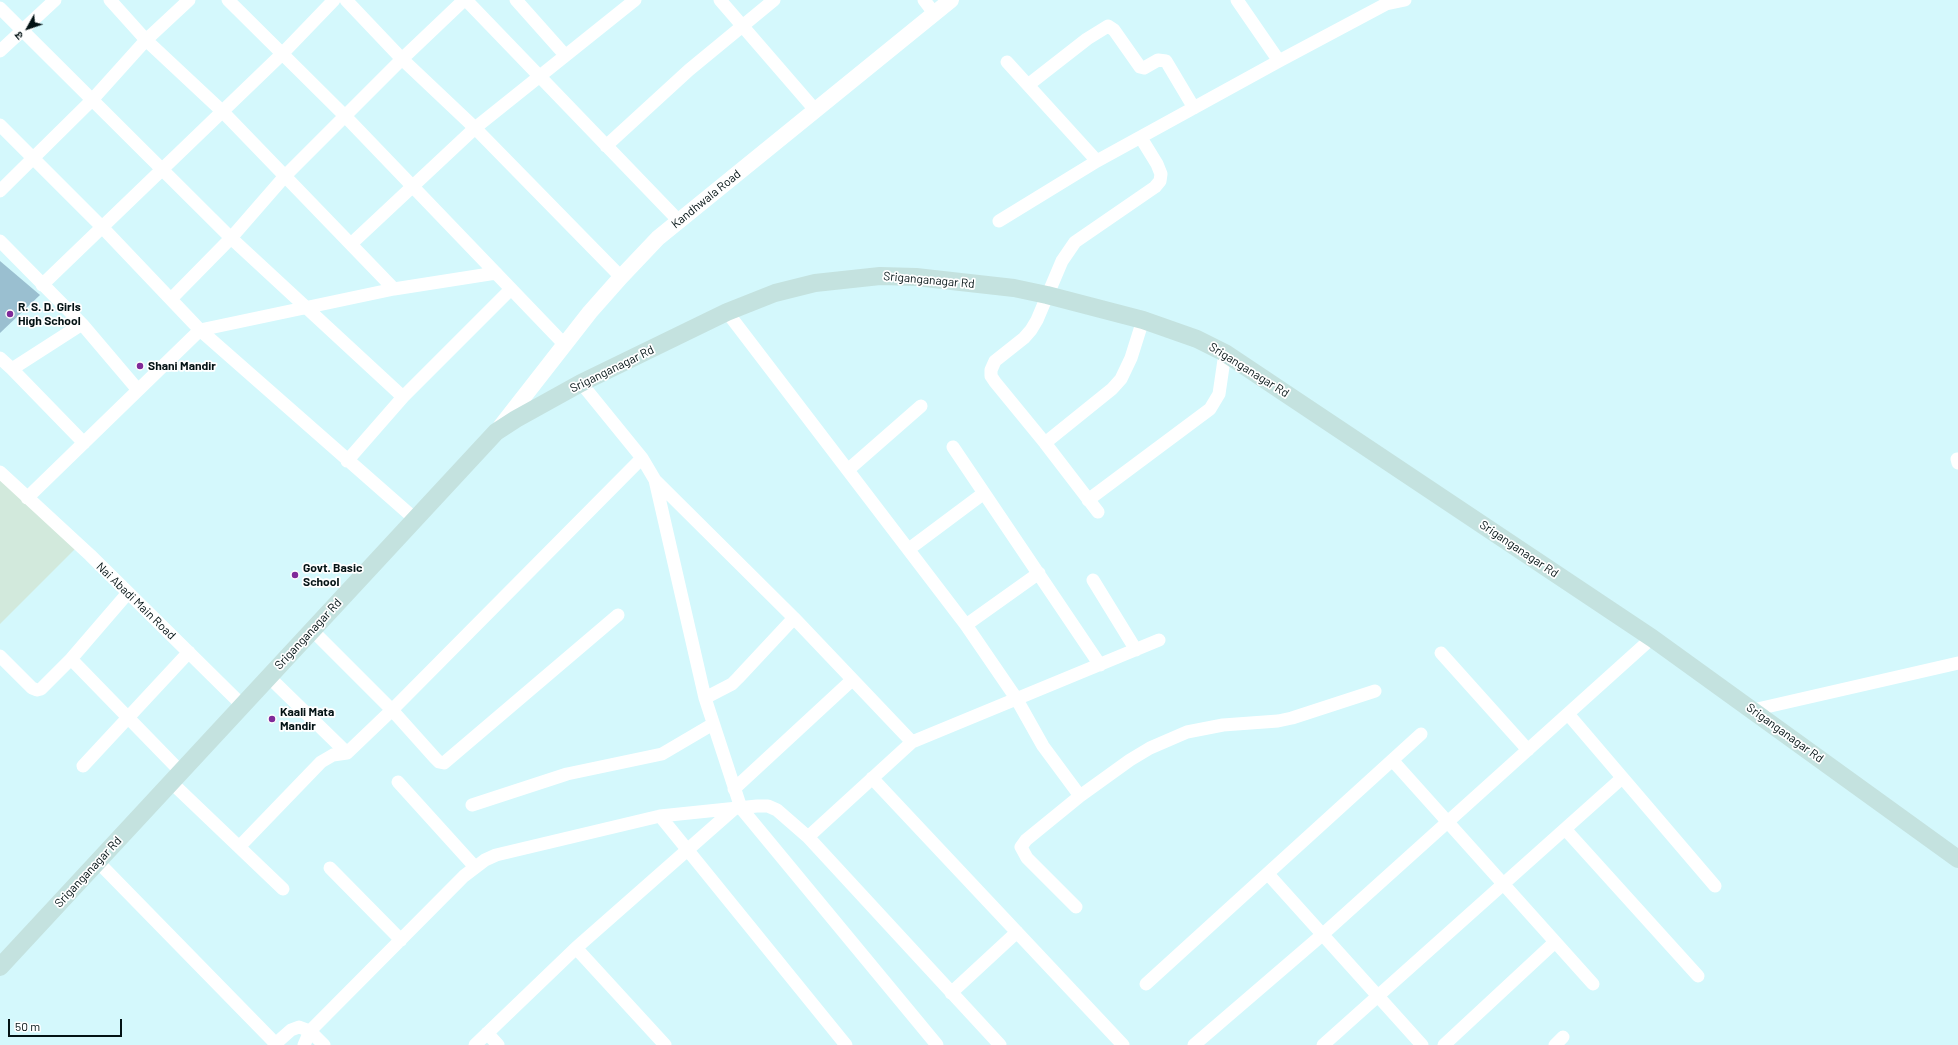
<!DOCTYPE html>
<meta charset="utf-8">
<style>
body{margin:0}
#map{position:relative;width:1958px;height:1045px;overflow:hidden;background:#d4f8fc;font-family:Barlow,"Noto Sans Devanagari",sans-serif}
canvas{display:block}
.north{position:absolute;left:8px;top:8px;width:40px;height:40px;-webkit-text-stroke:3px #fff;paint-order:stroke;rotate:230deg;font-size:11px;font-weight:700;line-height:16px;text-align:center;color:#031214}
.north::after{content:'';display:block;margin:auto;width:14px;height:18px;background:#031214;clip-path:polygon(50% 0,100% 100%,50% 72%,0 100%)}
.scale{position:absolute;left:8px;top:1019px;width:114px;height:18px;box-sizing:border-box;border:2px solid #031214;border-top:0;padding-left:5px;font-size:12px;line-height:14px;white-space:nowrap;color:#031214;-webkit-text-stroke:3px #fff;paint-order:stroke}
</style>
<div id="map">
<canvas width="1958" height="1045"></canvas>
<div class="north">उ</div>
<div class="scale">50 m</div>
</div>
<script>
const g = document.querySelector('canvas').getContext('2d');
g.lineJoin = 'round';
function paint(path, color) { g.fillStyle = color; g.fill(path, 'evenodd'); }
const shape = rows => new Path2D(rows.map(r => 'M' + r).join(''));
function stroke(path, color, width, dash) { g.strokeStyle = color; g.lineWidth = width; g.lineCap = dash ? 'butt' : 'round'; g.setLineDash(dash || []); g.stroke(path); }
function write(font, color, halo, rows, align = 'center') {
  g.font = font + ' Barlow,sans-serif'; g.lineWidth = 3.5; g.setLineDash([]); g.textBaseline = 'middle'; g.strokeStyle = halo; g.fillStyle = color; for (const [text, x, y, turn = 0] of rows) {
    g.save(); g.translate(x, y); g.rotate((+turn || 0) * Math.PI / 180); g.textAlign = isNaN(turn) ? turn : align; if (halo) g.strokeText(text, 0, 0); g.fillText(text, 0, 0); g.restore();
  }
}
paint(shape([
 [0,478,79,545,0,624]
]), '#d2e9dc');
paint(shape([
 [0,261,40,295,0,333]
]), '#9abfd0');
stroke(shape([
 [110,0,146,40,223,112,394,289],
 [228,0,345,116,564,344],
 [346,0,402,59,475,128,621,277],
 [466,0,679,221],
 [516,0,565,55],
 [720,0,816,111],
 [924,0,934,13],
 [1237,0,1279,61],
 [0,8,231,238,403,397],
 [0,51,55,0],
 [1007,62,1097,161],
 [1028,85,1087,39,1108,26,1114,30,1140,67,1144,68,1158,60,1166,61,1194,108],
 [0,125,102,227,200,330,415,519],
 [606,146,689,70,774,0],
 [0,191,92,100,146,40,189,0],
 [999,221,1097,161,1279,61,1386,4,1405,0],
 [0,241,82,324,138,390],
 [351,244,475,128,635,0],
 [42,285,282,54,334,0],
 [171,299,231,238,285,176,402,59,464,0],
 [727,312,966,625,1016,698,1043,746,1080,796],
 [82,324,12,369,84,443],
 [0,358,12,369],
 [581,383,642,458,655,480,794,618,912,742,1159,640],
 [1045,443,1112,389,1121,379,1131,358,1143,320],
 [953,447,1100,665],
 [1957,459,1958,463],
 [347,461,403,397,511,289],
 [849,469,921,406],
 [0,472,90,555,243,706],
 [655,480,705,698,741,808,937,1045],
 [27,498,200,330,394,289,496,273],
 [1088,500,1210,409,1219,394,1225,353],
 [1098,512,1045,443,995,382,991,376,991,370,995,361,1024,338,1031,330,1037,320,1062,261,1075,242,1155,187,1160,181,1161,174,1157,164,1141,138],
 [909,549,984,493],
 [1093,580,1136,650],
 [966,625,1039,573],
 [312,630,392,710,435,758,439,762,444,763,618,615],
 [1441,653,1528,750],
 [0,656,32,688,37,690,41,689,71,659,127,594],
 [71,659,181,772],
 [269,677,347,753],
 [705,698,732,684,738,678,794,618],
 [1753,710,1958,663],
 [1568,714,1715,886],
 [1393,761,1593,984],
 [83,766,189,652],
 [872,778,1123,1045],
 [171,782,283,889],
 [398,782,475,867],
 [734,789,852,680],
 [472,805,567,774,662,754,713,724],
 [660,816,846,1045],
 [1565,829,1698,976],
 [808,837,1000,1045],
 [239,847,321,762,333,755,347,753,392,710,642,458],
 [98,862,277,1045],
 [330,868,401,940],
 [1268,874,1422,1045],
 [1076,907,1027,858,1021,847,1026,840,1080,796,1130,760,1150,748,1187,732,1223,725,1278,721,1292,718,1375,691],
 [576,948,665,1045],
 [1146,984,1421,734],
 [951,993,1017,932],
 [487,1033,498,1045],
 [274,1045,291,1030,299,1027,310,1031,324,1045],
 [304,1045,310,1031,464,876,485,860,496,855,660,816,757,806,768,806,777,810,808,837,912,742],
 [475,1045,576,948,735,808],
 [1194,1045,1322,935,1652,638],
 [1323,1045,1622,778],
 [1444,1045,1555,942],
 [1555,1045,1563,1037]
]), '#fff', 13);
stroke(shape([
 [501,426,590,312,621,277,658,238,951,0]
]), '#fff', 16);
stroke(shape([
 [0,967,496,432,516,419,581,383,727,312,775,293,815,283,880,276,916,277,1014,288,1047,295,1143,320,1197,339,1225,353,1652,638,1958,859]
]), '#c4e2df', 18);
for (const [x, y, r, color] of [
 [10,314,4,"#802a99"],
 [140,366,4,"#802a99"],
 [295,575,4,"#802a99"],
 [272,719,4,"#802a99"]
]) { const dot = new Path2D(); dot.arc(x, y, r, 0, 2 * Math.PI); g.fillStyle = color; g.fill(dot); stroke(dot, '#fff', 1.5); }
write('12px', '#031214', '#fff', [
 ["Kandhwala Road",706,199,-39],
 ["Sriganganagar Rd",929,280,5],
 ["Sriganganagar Rd",612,369,-26],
 ["Sriganganagar Rd",1249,370,32],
 ["Sriganganagar Rd",1519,549,34],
 ["Nai Abadi Main Road",136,601,44],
 ["Sriganganagar Rd",308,634,-47],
 ["Sriganganagar Rd",1785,733,36],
 ["Sriganganagar Rd",88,872,-47]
]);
write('bold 12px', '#031214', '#fff', [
 ["R. S. D. Girls",18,307],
 ["High School",18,321],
 ["Shani Mandir",148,366],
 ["Govt. Basic",303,568],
 ["School",303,582],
 ["Kaali Mata",280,712],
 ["Mandir",280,726]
], 'left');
</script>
